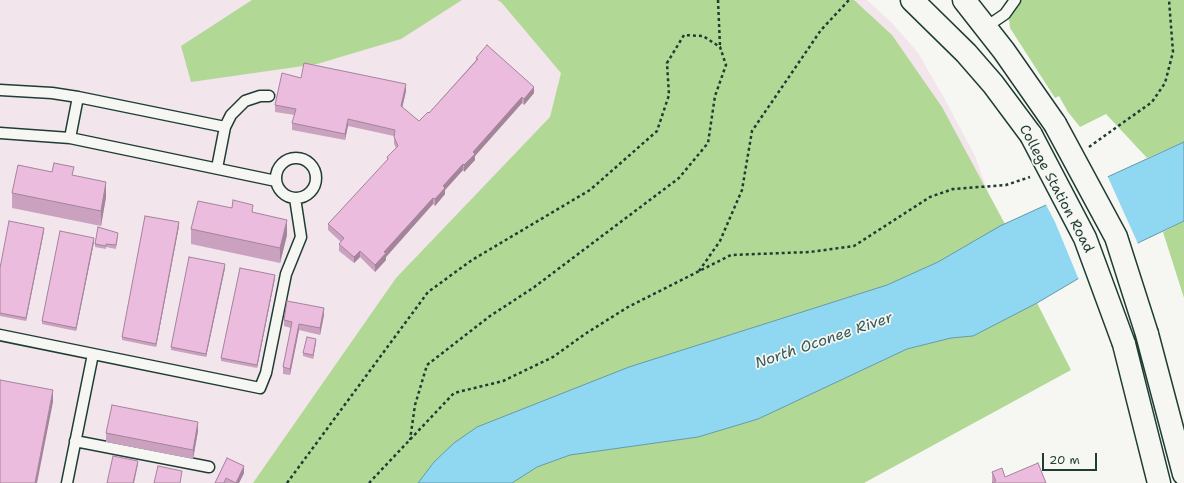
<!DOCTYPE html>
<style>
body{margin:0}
#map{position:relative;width:1184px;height:483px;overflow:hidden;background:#f6f6f2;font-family:"Shantell Sans",sans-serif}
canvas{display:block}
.scale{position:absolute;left:1042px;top:453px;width:55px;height:18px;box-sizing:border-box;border:2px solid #1f3d34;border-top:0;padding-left:5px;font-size:12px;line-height:14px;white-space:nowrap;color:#1f3d34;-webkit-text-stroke:3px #f6f6f2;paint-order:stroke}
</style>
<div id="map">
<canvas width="1184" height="483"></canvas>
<div class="scale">20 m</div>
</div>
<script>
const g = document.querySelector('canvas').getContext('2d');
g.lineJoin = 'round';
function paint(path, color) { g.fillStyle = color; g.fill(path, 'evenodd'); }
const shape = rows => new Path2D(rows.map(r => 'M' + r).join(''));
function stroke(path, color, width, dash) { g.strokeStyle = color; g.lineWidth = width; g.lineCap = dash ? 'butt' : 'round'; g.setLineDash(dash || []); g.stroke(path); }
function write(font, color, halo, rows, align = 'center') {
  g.font = font + ' "Shantell Sans",sans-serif'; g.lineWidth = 3.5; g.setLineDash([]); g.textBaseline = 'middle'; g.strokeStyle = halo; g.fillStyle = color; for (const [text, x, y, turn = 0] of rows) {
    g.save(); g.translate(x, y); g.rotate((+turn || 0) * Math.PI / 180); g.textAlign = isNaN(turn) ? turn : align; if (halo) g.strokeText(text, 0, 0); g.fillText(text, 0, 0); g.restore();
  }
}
paint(shape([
 [0,0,867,0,893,24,918,53,943,96,975,156,1000,226,629,367,477,427,434,462,418,483,0,483]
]), '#f3e5ec');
paint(shape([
 [252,0,462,0,401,39,317,64,191,82,181,46],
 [497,0,854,0,892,35,942,107,1005,224,938,262,887,285,629,367,477,427,454,443,434,462,418,483,253,483,396,278,550,117,561,73,501,2],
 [1020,0,1184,0,1184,142,1147,158,1106,114,1080,127,1068,112,1059,96,1055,98,1010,28,1009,19],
 [1184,221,1184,298,1163,232],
 [1037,303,1071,370,864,483,512,483,537,467,570,455,698,437,758,419,907,349,951,338,973,336]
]), '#b1d995');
const water = shape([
 [1184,142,1184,221,1140,242,1037,303,973,336,951,338,907,349,758,419,698,437,570,455,537,467,512,483,418,483,434,462,454,443,477,427,629,367,887,285,938,262,1000,226,1184,142]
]);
paint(water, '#90d7f2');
stroke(water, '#6399a6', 1);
paint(shape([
 [1107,175,1139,246,1079,280,1055,222,1045,203]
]), '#f6f6f2');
const service = shape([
 [986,27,1005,14,1015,0],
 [0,90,52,93,78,97,225,127],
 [0,133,70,138,276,181],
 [70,138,78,97],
 '276 178a20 20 0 1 1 40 0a20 20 0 1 1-40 0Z',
 [217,168,225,127,231,115,245,101,260,96,269,96],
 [0,335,260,388,266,373,286,274,301,237,295,198],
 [75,441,209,467],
 [67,483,93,354]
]);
const secondary = shape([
 [912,0,966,53,993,84,1031,135],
 [964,0,1004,51,1055,124],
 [1147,334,1184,474],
 [1124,344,1159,483]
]);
stroke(service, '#1f3d34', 13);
stroke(secondary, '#1f3d34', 25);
stroke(shape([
 [718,0,720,46],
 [1089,147,1152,102,1165,83,1173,52,1169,0],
 [699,271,720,241,742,190,752,131,821,30,849,0],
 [287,483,428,292,472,260,590,190,657,131,669,95,667,63,684,35,703,36,720,47,726,65,715,96,708,143,679,178,533,288,490,316,427,365,415,405,410,440],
 [369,483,454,393,503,381,553,357,585,334,628,307,731,255,810,252,854,246,930,197,953,189,1006,185,1030,177]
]), '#1f3d34', 2.5, [3, 3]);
stroke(service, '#f6f6f2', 10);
stroke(secondary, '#f6f6f2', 22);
const secondaryBridge = shape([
 [1055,124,1116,237,1147,334],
 [1031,135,1085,238,1124,344]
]);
stroke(secondaryBridge, '#1f3d34', 25, []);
stroke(secondaryBridge, '#f6f6f2', 22);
paint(shape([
 [476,58,534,93,524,105,522,103,475,156,475,160,464,172,463,170,445,190,445,194,435,206,433,204,386,257,386,260,375,272,360,257,354,263,339,251,339,244,341,242,328,230,328,224,387,161,387,157,396,148,394,144,394,136,348,126,345,140,292,130,292,123,295,115,275,112,275,105,301,78,406,91,402,108,419,121,429,113,476,60],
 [52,172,74,176,106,197,101,226,12,208,12,193],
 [179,226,156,347,122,340,122,337],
 [191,229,287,235,280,263,191,244],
 [44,231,26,321,0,316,0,268],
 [118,236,116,249,106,247,106,249,95,247,95,244],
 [94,242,76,331,42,324,42,321],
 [225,268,206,357,171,350,171,347],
 [275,278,257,368,221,361,221,358],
 [324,315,320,335,299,330,290,375,283,374,283,367,291,328,284,326,284,320],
 [316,342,313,359,303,356,303,353],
 [198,431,193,459,106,442,106,433],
 [227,458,244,473,239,483,215,483],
 [992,472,1005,477,992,483]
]), '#caa2bf');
paint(shape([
 [406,84,406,91,401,113,401,106],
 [534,87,534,93,524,105,524,99],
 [522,97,522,103,475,156,475,160,464,172,464,165,473,152],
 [348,119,348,126,345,140,345,134],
 [463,164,463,170,445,190,445,194,435,206,435,199,443,186],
 [106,182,106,197,101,226,101,211],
 [433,198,433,204,386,257,386,260,375,272,375,265,384,252],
 [287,220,287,235,280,263,280,248],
 [179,222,179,226,156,347,156,344],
 [44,228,44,231,26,321,26,318],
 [94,238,94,242,76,331,76,328],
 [360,251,360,257,354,263,354,257],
 [225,264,225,268,206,357,206,354],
 [275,275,275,278,257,368,257,365],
 [324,308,324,315,320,335,320,328],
 [299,324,299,330,290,375,290,369],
 [316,339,316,342,313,359,313,355],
 [53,390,53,402,37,483,35,483],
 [198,422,198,431,193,459,193,450],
 [138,461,138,464,134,483,133,483],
 [244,466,244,473,239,483,236,483]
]), '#a4849b');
const building = shape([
 [487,45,534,87,524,99,522,97,473,152,475,154,464,165,463,164,443,186,445,188,435,199,433,198,384,252,386,253,375,265,360,251,354,257,339,244,344,238,328,224,388,159,387,157,398,146,394,137,395,130,348,119,345,134,292,123,296,109,275,105,282,73,301,78,304,63,406,84,401,106,419,121,428,112,429,113,478,59,476,58,487,45],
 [54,163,74,167,72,175,106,182,101,211,12,193,18,165,52,172,54,163],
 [233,200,253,205,252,212,287,220,280,248,191,229,198,201,232,208,233,200],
 [145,216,179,222,156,344,122,337,145,216],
 [9,221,44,228,26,318,0,313,0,268,9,221],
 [98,227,118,233,116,245,106,244,106,246,95,244,98,227],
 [60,231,94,238,76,328,42,321,60,231],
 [189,257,225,264,206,354,171,347,189,257],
 [240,268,275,275,257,365,221,358,240,268],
 [287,301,324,308,320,328,299,324,290,369,283,367,292,322,284,320,287,301],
 [307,337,316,339,313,355,303,353,307,337],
 [0,380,53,390,35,483,0,483,0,380],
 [112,405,198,422,193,450,106,433,112,405],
 [113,456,138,461,133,483,107,483,113,456],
 [227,458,244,466,236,483,226,478,224,483,215,483,227,458],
 [1038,463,1046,483,992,483,996,481,992,472,1002,468,1005,477,1038,463],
 [158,466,182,471,180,483,154,483,158,466]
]);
paint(building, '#ebbcde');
stroke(building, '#a4849b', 1);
write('14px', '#1f3d34', '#f6f6f2', [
 ["College Station Road",1056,189,62]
]);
write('italic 15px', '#365c5a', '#f6f6f2', [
 ["North Oconee River",824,341,-19]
]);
</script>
